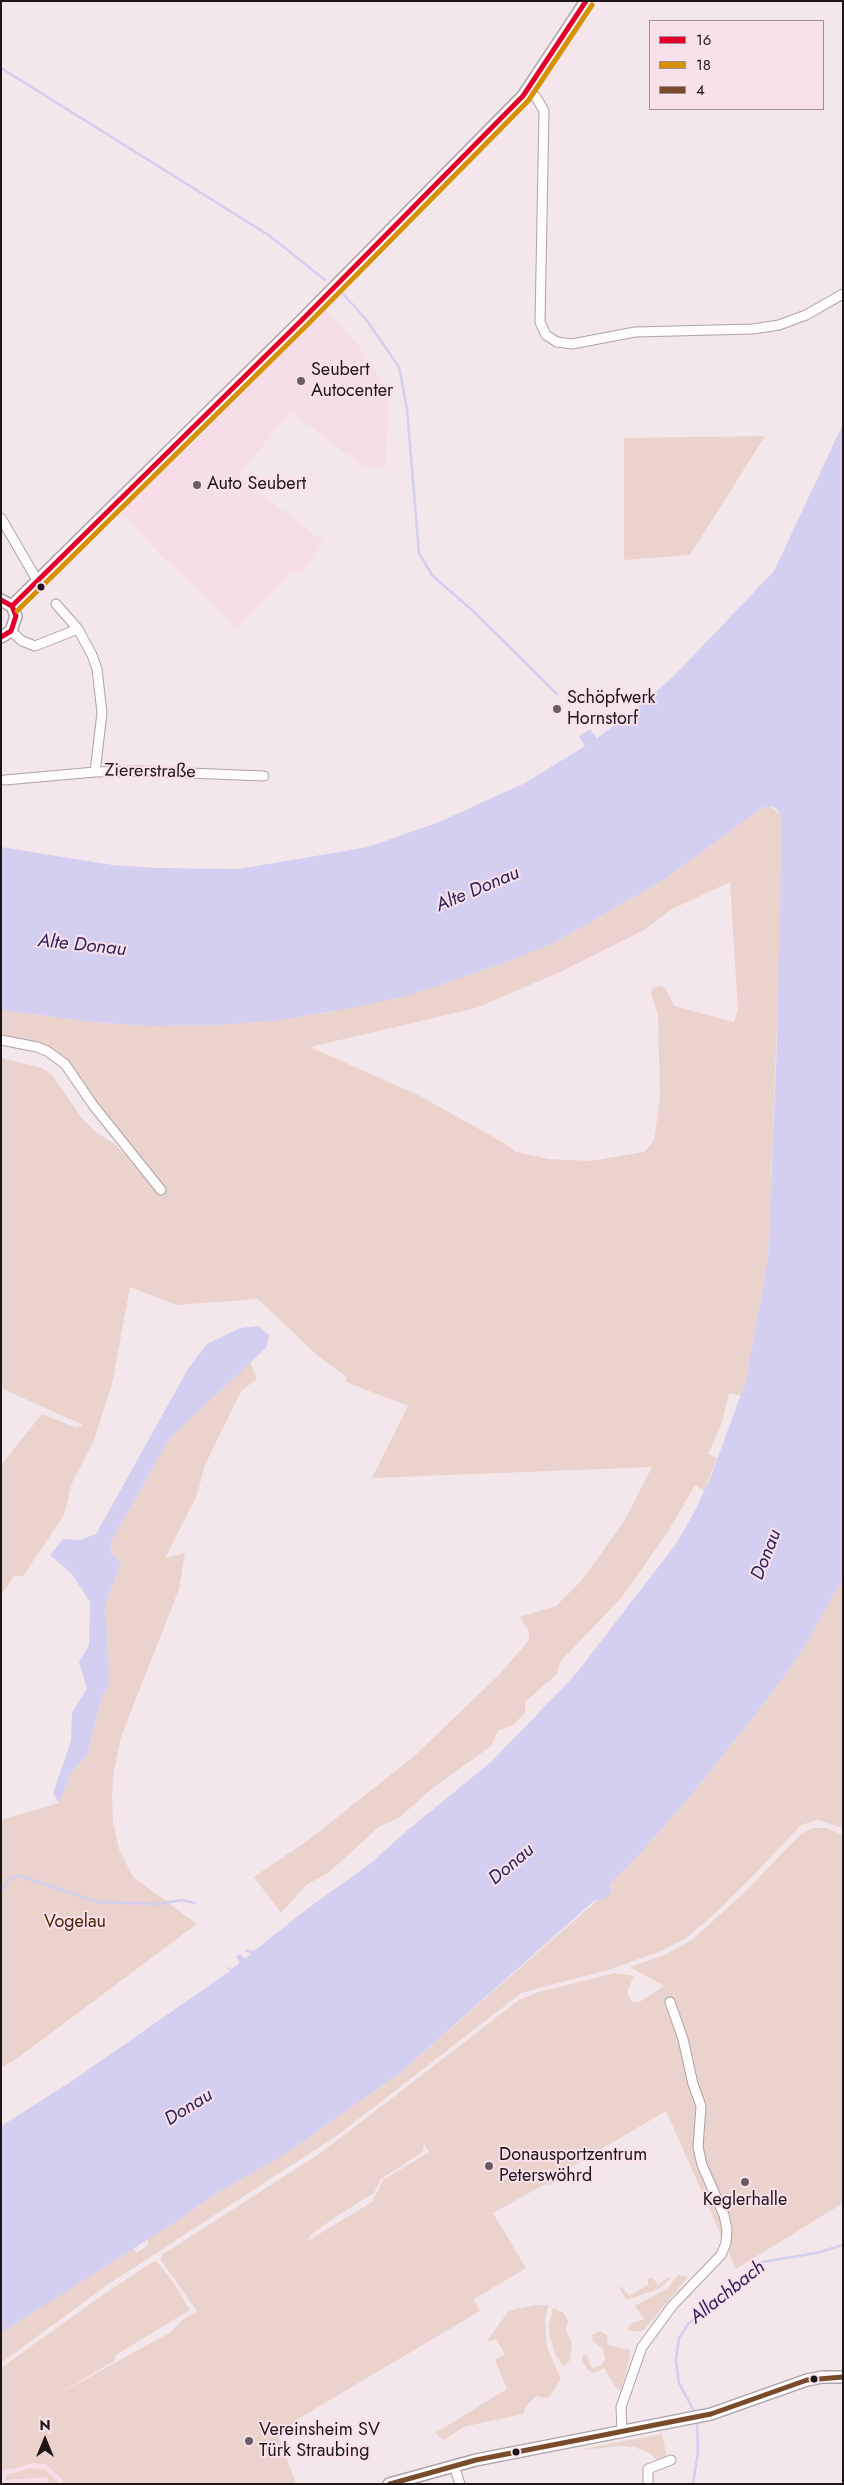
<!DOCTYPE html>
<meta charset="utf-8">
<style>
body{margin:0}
#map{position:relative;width:844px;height:2485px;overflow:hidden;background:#f3e7ec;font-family:Jost,sans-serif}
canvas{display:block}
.frame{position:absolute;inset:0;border:2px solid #1d1518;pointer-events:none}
.legend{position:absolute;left:649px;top:20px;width:175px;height:90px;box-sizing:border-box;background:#f9e1eb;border:1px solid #a18f97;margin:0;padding:6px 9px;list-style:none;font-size:15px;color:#1d1518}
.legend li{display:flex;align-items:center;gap:10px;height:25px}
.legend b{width:25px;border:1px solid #a18f97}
.north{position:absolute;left:20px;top:2415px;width:50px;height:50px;-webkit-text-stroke:4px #f9e1eb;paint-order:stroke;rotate:0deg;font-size:14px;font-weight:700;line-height:20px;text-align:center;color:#1d1518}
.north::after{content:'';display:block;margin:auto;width:18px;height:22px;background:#1d1518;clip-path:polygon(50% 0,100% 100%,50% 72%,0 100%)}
</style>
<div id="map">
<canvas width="844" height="2485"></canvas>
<div class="frame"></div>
<ul class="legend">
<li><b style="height:6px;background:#e4002b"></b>16</li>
<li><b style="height:6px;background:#d69004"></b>18</li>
<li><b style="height:6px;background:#7a4b2a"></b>4</li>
</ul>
<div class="north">N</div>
</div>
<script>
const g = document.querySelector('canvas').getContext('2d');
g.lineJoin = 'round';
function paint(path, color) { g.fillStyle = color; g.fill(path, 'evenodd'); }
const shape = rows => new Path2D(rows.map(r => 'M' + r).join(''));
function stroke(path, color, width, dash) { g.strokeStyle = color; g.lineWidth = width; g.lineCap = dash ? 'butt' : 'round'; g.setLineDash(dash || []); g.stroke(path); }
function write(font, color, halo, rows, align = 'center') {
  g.font = font + ' Jost,sans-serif'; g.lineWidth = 4; g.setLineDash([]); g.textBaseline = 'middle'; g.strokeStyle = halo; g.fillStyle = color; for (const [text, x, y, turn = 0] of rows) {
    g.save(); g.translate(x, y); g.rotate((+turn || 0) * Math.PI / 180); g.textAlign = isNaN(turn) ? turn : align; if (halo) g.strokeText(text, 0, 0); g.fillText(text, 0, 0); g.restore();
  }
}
paint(shape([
 [322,306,360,347,384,385,389,400,385,470,361,465,291,412,238,476,323,541,303,573,292,573,236,629,210,601,160,555,118,509],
 [1,2422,85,2484,1,2484]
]), '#f5dee8');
paint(shape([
 [765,436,690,555,624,560,624,438],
 [769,806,780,814,782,822,782,893,768,1260,746,1381,741,1396,729,1393,722,1423,708,1454,717,1458,704,1491,695,1485,669,1530,622,1597,560,1662,557,1674,525,1702,525,1713,513,1725,498,1731,491,1746,430,1790,399,1818,380,1826,328,1873,306,1885,281,1913,254,1877,307,1841,412,1758,499,1675,529,1640,529,1632,520,1617,556,1606,582,1580,625,1520,652,1467,372,1478,408,1406,346,1382,347,1377,318,1356,258,1299,176,1305,130,1287,112,1384,94,1440,72,1483,64,1515,23,1576,14,1576,1,1595,1,1465,42,1414,77,1428,83,1425,1,1388,1,1058,42,1068,52,1075,81,1117,96,1132,116,1145,125,1155,129,1145,60,1056,1,1038,1,1010,102,1023,151,1026,220,1025,317,1014,407,996,506,962,554,943,665,879,762,808],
 [730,882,738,1010,734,1022,674,1006,665,988,660,986,652,988,651,994,658,1015,660,1097,654,1141,644,1152,590,1161,549,1159,516,1152,504,1143,420,1096,310,1047,476,1008,558,973,644,930,670,910],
 [250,1362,257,1379,241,1391,205,1465,197,1495,165,1558,185,1553,179,1589,121,1737,114,1770,112,1796,113,1822,119,1849,133,1877,197,1924,19,2057,1,2068,1,1820,59,1803,71,1773,87,1755,102,1697,110,1684,105,1605,121,1563,111,1553,111,1542,169,1439],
 [843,1579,843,1828,818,1820,801,1825,747,1882,712,1916,686,1938,661,1951,611,1969,521,1993,338,2135,107,2285,1,2363,1,2333,133,2248,137,2253,148,2245,147,2238,180,2219,215,2194,281,2157,400,2073,600,1898,610,1889,612,1882,638,1856,693,1793,769,1697,802,1651],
 [812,1828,826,1828,843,1835,843,2203,736,2269,666,2111,559,2174,561,2178,550,2185,545,2184,493,2213,526,2268,474,2299,480,2311,296,2420,279,2438,296,2484,67,2484,46,2464,31,2463,16,2468,1,2470,1,2368,104,2294,154,2261,158,2263,173,2282,190,2310,116,2355,114,2361,51,2398,171,2332,182,2320,197,2311,161,2260,162,2255,322,2152,519,2000,539,1992,615,1973,634,1976,627,1992,631,2001,638,2003,664,1986,630,1967,667,1954,693,1939,743,1894,800,1835],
 [424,2144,429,2152,383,2180,372,2202,306,2242,312,2234,334,2218,374,2193,381,2179,423,2152],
 [678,2275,688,2277,643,2331,629,2331,628,2327,630,2324,644,2319,635,2306,668,2288],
 [652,2277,658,2285,668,2277,670,2279,659,2289,626,2300,620,2288,621,2286,629,2296,648,2285,648,2279],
 [537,2305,548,2305,545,2320,547,2348,561,2379,550,2396,545,2398,536,2396,526,2406,523,2414,463,2427,444,2440,435,2433,507,2389,495,2360,505,2354,496,2339,486,2342,508,2312,515,2309],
 [553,2308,564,2313,568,2321,566,2330,572,2344,570,2360,564,2367,555,2354,550,2336,549,2325],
 [600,2331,607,2335,608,2345,630,2350,630,2356,621,2390,617,2389,604,2368,593,2373,588,2370,582,2360,583,2354,588,2356,590,2366,594,2368,602,2364,605,2360,603,2349,593,2341,592,2335],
 [662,2434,667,2457,659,2461,648,2452,634,2447,619,2446,583,2450,583,2449],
 [32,2468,45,2470,60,2484,48,2484,47,2477,6,2480,6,2475]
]), '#e9d3cc');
paint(shape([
 [843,424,843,1579,802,1651,769,1697,693,1793,638,1856,612,1882,610,1887,611,1891,606,1898,594,1901,400,2073,281,2157,215,2194,180,2219,1,2333,1,2126,69,2083,230,1971,225,1966,231,1969,240,1963,236,1957,240,1954,245,1959,251,1954,245,1951,246,1949,254,1951,303,1912,371,1863,409,1829,491,1762,575,1675,676,1544,696,1509,711,1476,746,1381,768,1260,777,1042,782,822,780,814,776,808,769,806,762,808,665,879,554,943,506,962,407,996,356,1007,279,1020,220,1025,151,1026,102,1023,1,1010,1,847,113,865,156,868,239,869,368,847,439,822,525,783,585,746,579,736,590,729,597,738,631,713,673,677,774,571],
 [258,1326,269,1335,267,1347,169,1439,111,1542,111,1553,121,1563,105,1605,110,1684,102,1697,87,1755,71,1773,59,1803,53,1793,71,1741,72,1713,87,1688,79,1662,89,1645,90,1602,72,1574,50,1555,63,1539,80,1540,96,1534,188,1369,207,1344,240,1328]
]), '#d4cef1');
stroke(shape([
 [1,68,270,236,325,280],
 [341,292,365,318,399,367,407,409,419,553,432,575,474,612,557,694],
 [1,1891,11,1877,21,1876,97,1902,159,1904,182,1900,195,1903],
 [695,2413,679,2383,676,2360,679,2338,688,2324,762,2262,816,2253,843,2245],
 [693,2484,698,2452,697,2421]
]), '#d4cef1', 2.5);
const street = shape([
 [525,93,536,97,544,111,540,322,546,335,557,342,572,344,635,332,753,329,779,325,806,315,843,294],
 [1,518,37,580],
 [56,604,78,629,92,655,97,669,102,713,95,772,138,771,264,776],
 [11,631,22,641,35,646,78,629],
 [5,780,95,772],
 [1,1040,37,1047,47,1051,65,1064,93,1105,161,1190],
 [622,2433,621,2407,642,2347,673,2305,721,2255,726,2243,727,2230,724,2215,702,2165,698,2147,701,2106,693,2084,683,2039,670,2002],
 [454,2465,460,2484],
 [648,2484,648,2469,671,2460]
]);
const secondary = shape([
 [1,600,12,606,16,616,11,631,1,637],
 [12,606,303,319,523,96,586,1],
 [389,2484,476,2460,711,2414,807,2380,822,2377,843,2377]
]);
stroke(street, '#ada3a8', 11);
stroke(secondary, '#ada3a8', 14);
stroke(street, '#fdfbfc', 9);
stroke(secondary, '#fdfbfc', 11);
stroke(shape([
 [1,600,12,606,16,616,11,631,1,637],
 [12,606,303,319,523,96,586,1]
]), '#e4002b', 5);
stroke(shape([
 [17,611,308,324,528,101,592,5]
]), '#d69004', 5);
stroke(shape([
 [390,2484,476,2460,711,2414,807,2380,843,2377]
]), '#7a4b2a', 5);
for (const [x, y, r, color] of [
 [301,381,5,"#685e62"],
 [197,485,5,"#685e62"],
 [41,587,4.5,"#1d1518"],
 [557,709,5,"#685e62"],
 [489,2166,5,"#685e62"],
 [745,2182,5,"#685e62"],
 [814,2379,4.5,"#1d1518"],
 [249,2441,5,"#685e62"],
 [516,2452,4.5,"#1d1518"]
]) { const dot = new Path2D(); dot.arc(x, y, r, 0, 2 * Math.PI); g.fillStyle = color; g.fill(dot); stroke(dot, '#f9e1eb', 2); }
write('18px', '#1d1518', '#f9e1eb', [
 ["Seubert",311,371],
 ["Autocenter",311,392],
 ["Auto Seubert",207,485],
 ["Schöpfwerk",567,699],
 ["Hornstorf",567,720],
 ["Donausportzentrum",499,2156],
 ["Peterswöhrd",499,2177],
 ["Keglerhalle",745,2201,"center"],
 ["Vereinsheim SV",259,2431],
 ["Türk Straubing",259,2452]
], 'left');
write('18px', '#1d1518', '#f9e1eb', [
 ["Ziererstraße",150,772,1]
]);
write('18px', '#4e2403', '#f9e1eb', [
 ["Vogelau",75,1923]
]);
write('italic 19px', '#2c235b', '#f9e1eb', [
 ["Alte Donau",478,890,-23],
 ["Alte Donau",82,946,6],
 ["Donau",767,1555,-69],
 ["Donau",512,1865,-40],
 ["Donau",189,2108,-32],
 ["Allachbach",728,2293,-38]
]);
</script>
